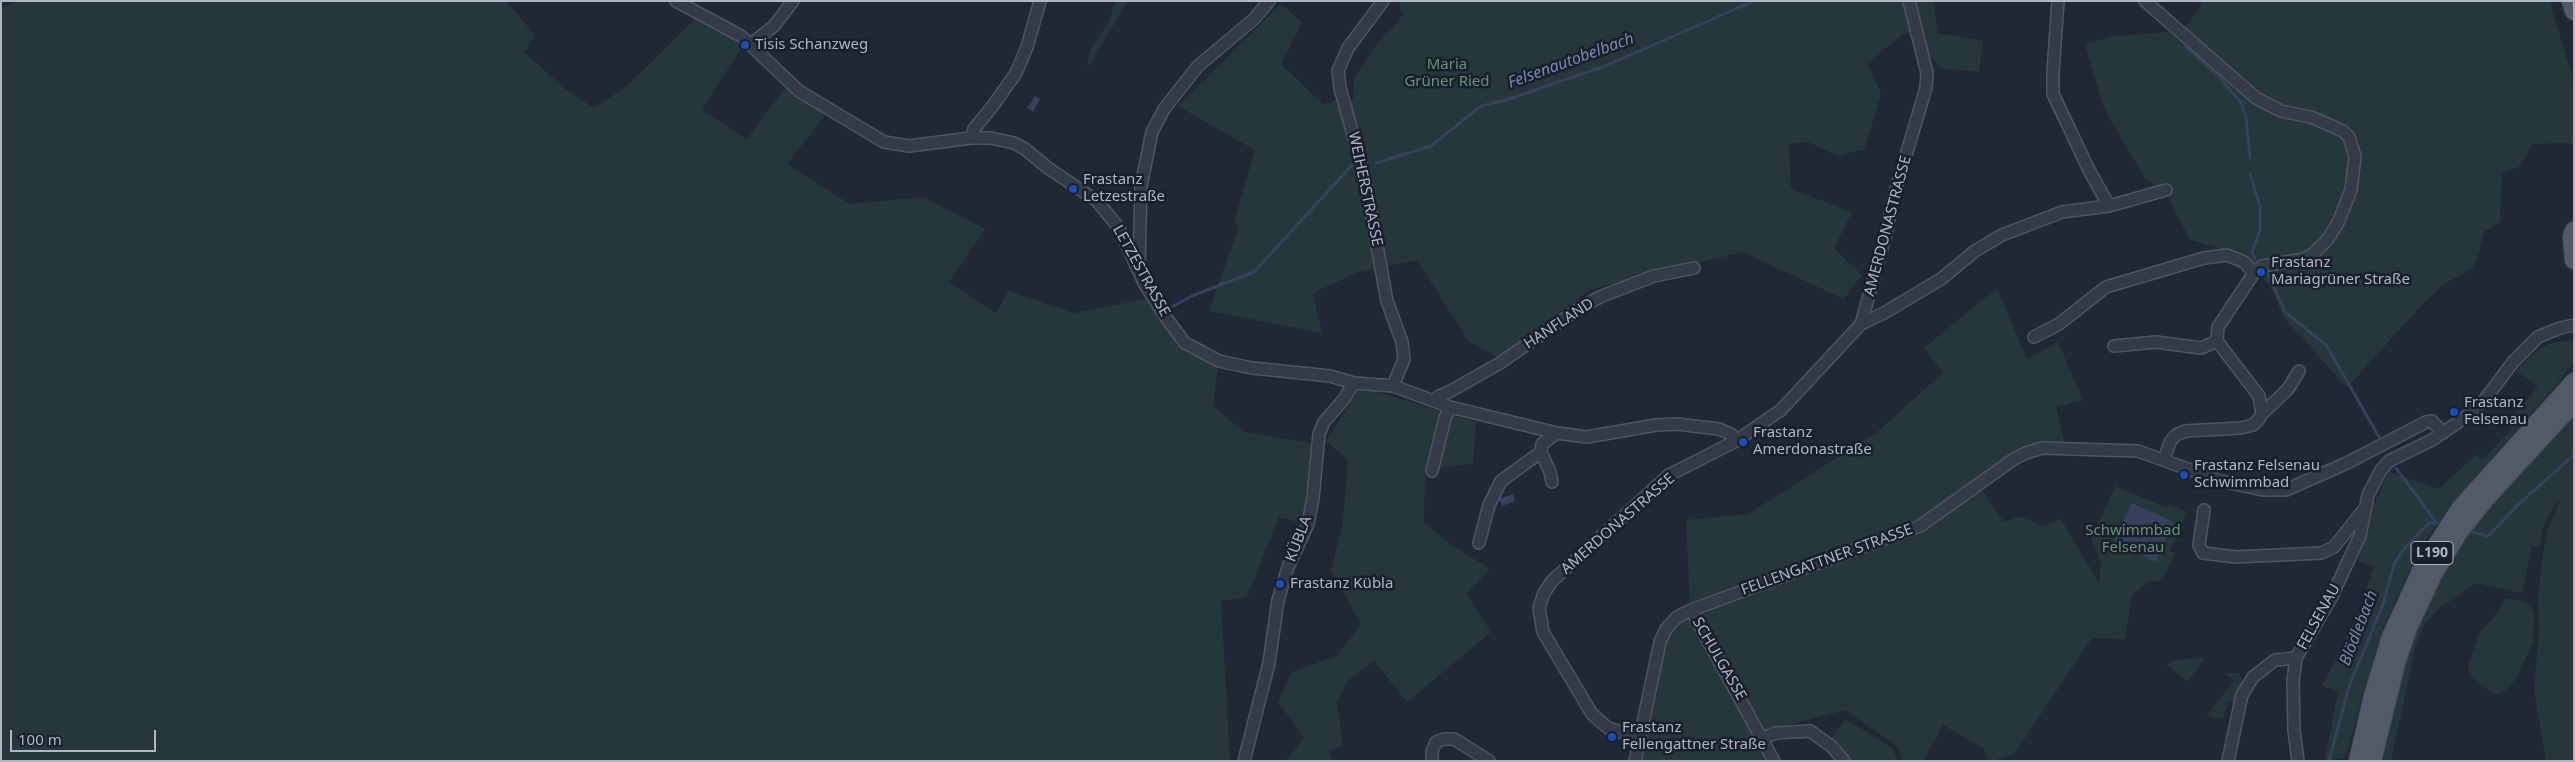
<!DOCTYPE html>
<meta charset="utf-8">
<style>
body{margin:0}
#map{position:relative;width:2575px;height:762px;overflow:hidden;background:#202836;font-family:"Noto Sans",sans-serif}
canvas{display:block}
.frame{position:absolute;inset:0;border:2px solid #aeb5c4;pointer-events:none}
.scale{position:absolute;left:10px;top:730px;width:146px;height:22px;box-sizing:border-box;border:2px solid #aeb5c4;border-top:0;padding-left:6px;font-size:15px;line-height:18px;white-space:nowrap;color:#aeb5c4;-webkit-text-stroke:4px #191f2c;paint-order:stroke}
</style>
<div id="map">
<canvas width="2575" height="762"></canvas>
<div class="frame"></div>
<div class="scale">100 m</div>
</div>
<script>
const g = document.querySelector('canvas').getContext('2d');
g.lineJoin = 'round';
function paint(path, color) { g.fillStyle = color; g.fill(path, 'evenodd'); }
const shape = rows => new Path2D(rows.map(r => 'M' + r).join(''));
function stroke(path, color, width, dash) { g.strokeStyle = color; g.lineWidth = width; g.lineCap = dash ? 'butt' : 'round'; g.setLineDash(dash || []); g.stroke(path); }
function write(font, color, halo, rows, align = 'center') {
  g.font = font + ' "Noto Sans",sans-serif'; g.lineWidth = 5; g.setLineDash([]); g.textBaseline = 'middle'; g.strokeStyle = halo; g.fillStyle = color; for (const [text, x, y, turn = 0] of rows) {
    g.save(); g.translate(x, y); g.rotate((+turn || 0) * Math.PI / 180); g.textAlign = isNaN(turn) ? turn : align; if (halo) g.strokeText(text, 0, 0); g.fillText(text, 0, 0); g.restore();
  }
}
paint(shape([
 [20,1,506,1,535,35,524,52,564,88,594,108,626,87,696,18,716,28,743,45,702,110,747,139,785,88,825,115,787,164,850,204,924,197,985,229,949,282,996,313,1008,291,1074,313,1147,299,1185,350,1218,366,1213,406,1244,432,1316,444,1303,523,1279,517,1247,597,1221,601,1230,761,1,761,1,8],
 [1115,1,1128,1,1087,69,1090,49,1109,22],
 [1403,1,1934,1,1937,33,1983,41,1979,72,1942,68,1906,32,1867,63,1881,93,1865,149,1838,156,1808,142,1789,144,1791,189,1852,212,1834,248,1862,275,1844,299,1742,252,1589,290,1500,358,1469,342,1417,260,1356,273,1313,293,1322,333,1209,311,1239,226,1234,221,1255,150,1178,106,1281,4,1302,22,1281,64,1323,104,1338,100,1342,102,1353,101,1354,78,1382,37,1397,23,1403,14,1399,6],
 [2202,1,2550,1,2571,73,2574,92,2574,147,2570,143,2533,144,2519,167,2502,172,2500,222,2485,231,2474,268,2444,284,2419,308,2347,388,2284,318,2270,286,2244,255,2190,240,2166,193,2145,179,2104,108,2085,44,2116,36,2182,31,2199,9],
 [1997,288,2027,359,2058,342,2083,400,2056,407,2067,453,2035,455,2024,459,1982,491,2004,522,2019,516,2043,526,2061,519,2099,583,2101,564,2091,538,2115,486,2167,508,2169,504,2187,512,2170,551,2175,553,2163,579,2147,583,2132,595,2125,639,2092,638,2014,754,1992,761,1989,761,1983,748,1943,725,1924,761,1903,761,1897,746,1846,710,1767,730,1756,736,1768,761,1647,761,1629,756,1653,652,1690,606,1686,520,1748,514,1876,433,1943,373,1924,348],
 [2574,339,2574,362,2562,378,2452,503,2419,550,2384,626,2364,688,2348,750,2343,758,2325,761,2338,691,2322,686,2357,616,2374,567,2358,561,2372,508,2389,472,2439,489,2476,455,2482,460,2512,429,2507,424,2538,386,2516,371,2534,353,2548,344],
 [1361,387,1476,422,1473,464,1425,469,1424,523,1452,545,1490,569,1467,594,1491,632,1407,702,1374,661,1349,679,1337,702,1343,746,1329,750,1332,761,1286,761,1304,737,1278,702,1292,672,1337,656,1361,624,1331,570,1343,522,1348,460,1326,441],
 [2574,412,2574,761,2546,761,2534,691,2539,631,2538,596,2543,553,2548,529,2560,501,2557,500,2543,527,2540,546,2532,546,2522,593,2476,583,2438,609,2424,625,2415,648,2391,761,2380,761,2402,665,2432,589,2475,521],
 [2505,598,2523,601,2531,606,2534,617,2533,642,2517,677,2509,687,2499,694,2493,694,2469,674,2468,667,2479,634,2500,609],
 [2205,657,2188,682,2167,665,2171,661],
 [2225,673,2240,673,2242,685,2235,703,2227,702,2223,720,2206,716,2234,681],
 [1845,720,1851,722,1893,749,1898,761,1852,761,1830,740]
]), '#25373a');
paint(shape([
 [1035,96,1040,99,1033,112,1027,108],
 [1513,494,1515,501,1502,506,1499,499],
 [2132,503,2174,522,2156,562,2114,542]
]), '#35415d');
stroke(shape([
 [2186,47,2221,79,2241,103,2246,117,2250,158],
 [1376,163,1431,146,1481,106,1506,100,1605,66,1754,1],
 [2250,174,2260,206,2260,230,2252,252,2255,259],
 [2267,272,2285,312,2327,346,2379,437],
 [1166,310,1194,295,1254,272,1352,165],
 [2396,468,2436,522],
 [2467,531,2488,536,2520,503,2574,455],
 [2329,761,2349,687,2383,604,2394,564,2404,549,2429,523,2438,523]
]), '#35415d', 3);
const minor = shape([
 [676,1,741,36,799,91,884,142,909,146,971,138,991,138,1014,143,1025,149,1048,168,1097,201,1119,228,1145,285,1167,319,1185,343,1219,361,1252,368,1330,376,1354,383,1393,386,1450,407,1557,433,1587,437,1656,425,1677,424,1719,429,1731,434,1736,441],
 [1383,1,1348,48,1338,71,1340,88,1364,174,1387,301,1402,342,1404,359,1393,386],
 [2058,1,2053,72,2053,94,2089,170,2109,206],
 [2145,1,2256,98,2281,111,2311,117,2343,131,2349,137,2355,156,2351,190,2338,223,2327,240,2313,254,2304,259,2262,266,2254,273,2218,327,2217,341,2259,396,2262,414,2258,420,2253,425,2241,428,2185,431,2176,435,2170,442,2164,460],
 [751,44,774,26,793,1],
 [971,138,974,129,992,107,1016,73,1027,47,1040,1],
 [1139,267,1141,186,1152,132,1164,109,1198,66,1254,19,1269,1],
 [1861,324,1884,313,1941,279,1975,251,2002,235,2062,212,2109,206,2166,190],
 [2034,337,2059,324,2106,287,2204,258,2227,255,2244,262,2254,273],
 [2114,346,2156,342,2201,348,2217,341],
 [1434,401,1439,396,1449,392,1500,363,1581,307,1602,296,1654,276,1694,268],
 [2262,414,2288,389,2299,371],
 [1541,452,1550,472,1552,482],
 [1432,471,1445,418,1450,407],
 [2204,510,2199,545,2203,553,2236,557,2321,553,2334,547,2366,507],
 [1479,543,1489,505,1501,481,1541,452,1542,444,1557,433],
 [1691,610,1774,761],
 [1639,738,1608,728,1592,714,1543,632,1539,608,1544,593,1552,581,1669,475,1736,441,1781,410,1861,324,1887,230,1893,199,1926,88,1927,73,1909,1],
 [1763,738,1776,733,1810,731,1831,746,1844,761],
 [1244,761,1269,663,1278,600,1288,567,1308,524,1313,498,1319,434,1324,422,1344,399,1354,383],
 [1432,761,1432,751,1436,742,1444,739,1454,739,1489,761],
 [1635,761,1660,642,1666,629,1677,617,1691,610,1920,526,2014,459,2026,453,2042,448,2138,451,2221,481,2263,490,2286,490,2347,463,2426,422,2432,421,2443,433],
 [2228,761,2242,695,2253,677,2275,660,2296,658],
 [2298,761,2294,730,2293,681,2296,658,2330,600,2360,536,2368,495,2381,470,2389,461,2432,440,2463,419,2483,402,2513,362,2538,337,2560,328,2574,325]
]);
const primary = shape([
 [2571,1,2574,11],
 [2574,231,2572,237,2574,260],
 [2358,761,2373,696,2391,637,2423,567,2460,509,2574,382],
 [2372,761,2396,663,2408,628,2433,574,2458,533,2485,499,2574,402]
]);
stroke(minor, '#4e5562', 14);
stroke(primary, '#3d4351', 20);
stroke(minor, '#343a47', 11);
stroke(primary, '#525967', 18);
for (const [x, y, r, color] of [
 [745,45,5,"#1a4fb4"],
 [1073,189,5,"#1a4fb4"],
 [2261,272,5,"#1a4fb4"],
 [2454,412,5,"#1a4fb4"],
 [1743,442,5,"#1a4fb4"],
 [2184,475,5,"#1a4fb4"],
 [1280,584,5,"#1a4fb4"],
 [1612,737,5,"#1a4fb4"]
]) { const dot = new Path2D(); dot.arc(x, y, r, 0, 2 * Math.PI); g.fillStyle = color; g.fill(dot); stroke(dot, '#191f2c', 2); }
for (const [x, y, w] of [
 [2432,553,42]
]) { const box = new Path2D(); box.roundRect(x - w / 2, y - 11.5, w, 23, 4); g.fillStyle = '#191f2c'; g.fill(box); stroke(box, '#aeb5c4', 1); }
write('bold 14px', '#aeb5c4', null, [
 ["L190",2432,553]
]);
write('15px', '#aeb5c4', '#191f2c', [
 ["Tisis Schanzweg",755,45],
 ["Frastanz",1083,180],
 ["Letzestraße",1083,197],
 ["Frastanz",2271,263],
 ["Mariagrüner Straße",2271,280],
 ["Frastanz",2464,403],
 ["Felsenau",2464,420],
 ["Frastanz",1753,433],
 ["Amerdonastraße",1753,450],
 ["Frastanz Felsenau",2194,466],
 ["Schwimmbad",2194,483],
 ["Frastanz Kübla",1290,584],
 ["Frastanz",1622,728],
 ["Fellengattner Straße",1622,745]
], 'left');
write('15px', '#669375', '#191f2c', [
 ["Maria",1447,65],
 ["Grüner Ried",1447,82],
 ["Schwimmbad",2133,531],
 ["Felsenau",2133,548]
]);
write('15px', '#aeb5c4', '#191f2c', [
 ["WEIHERSTRASSE",1365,189,78],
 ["AMERDONASTRASSE",1888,226,-75],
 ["LETZESTRASSE",1141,271,61],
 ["HANFLAND",1559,324,-33],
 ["AMERDONASTRASSE",1618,524,-41],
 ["KÜBLA",1299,539,-69],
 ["FELLENGATTNER STRASSE",1827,560,-20],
 ["FELSENAU",2319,617,-61],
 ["SCHULGASSE",1719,659,60]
]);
write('italic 16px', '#7788ab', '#191f2c', [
 ["Felsenautobelbach",1571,61,-20],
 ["Blödlebach",2359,628,-69]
]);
</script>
